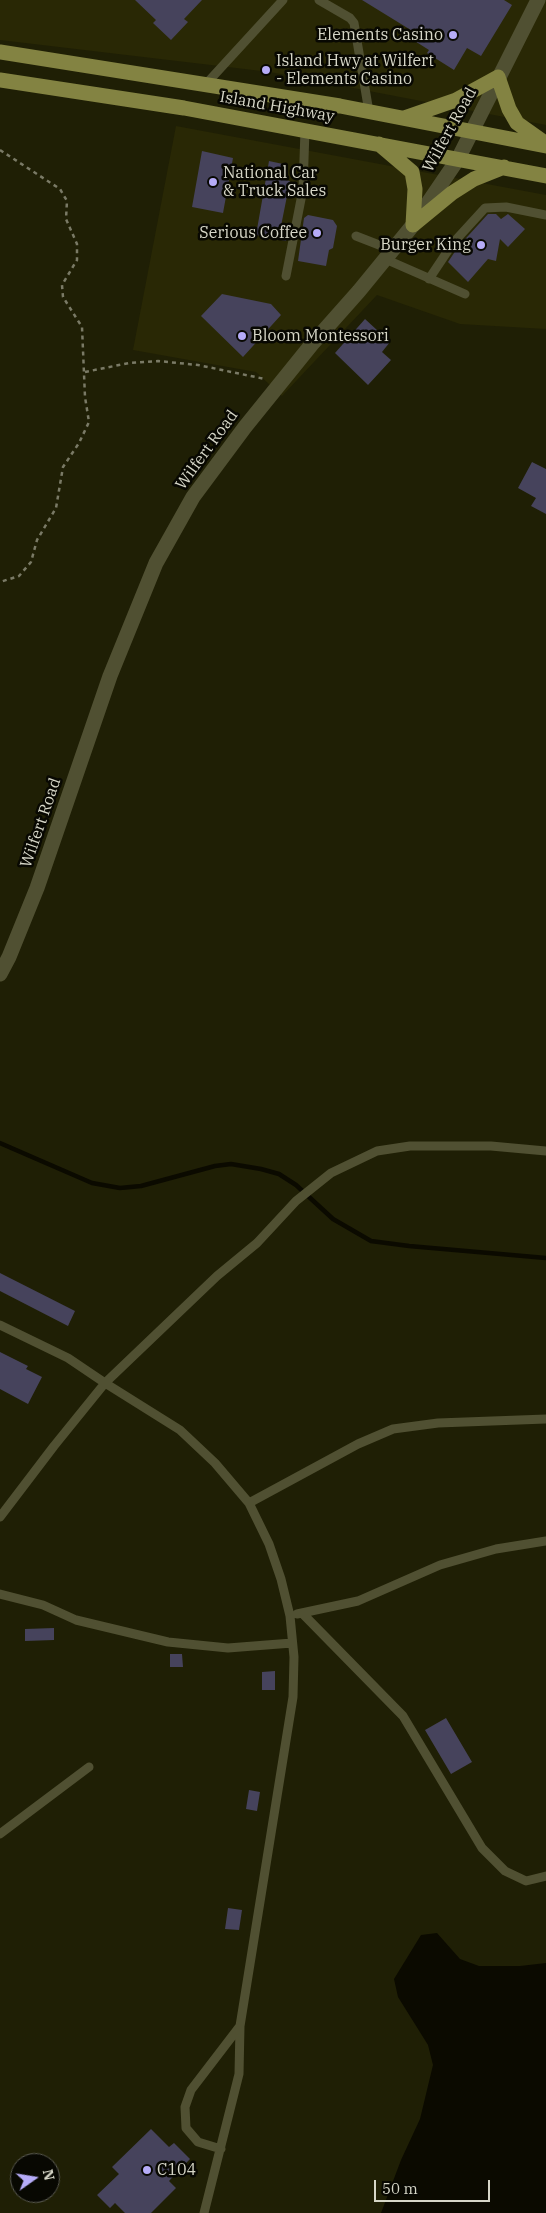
<!DOCTYPE html>
<style>
body{margin:0}
#map{position:relative;width:546px;height:2213px;overflow:hidden;background:#1f1f05;font-family:"IBM Plex Serif",serif}
canvas{display:block}
.north{position:absolute;left:10px;top:2153px;width:50px;height:50px;box-sizing:border-box;background:#080802;border:1px solid #5a5a51;border-radius:50%;rotate:77deg;font-size:14px;font-weight:700;line-height:20px;text-align:center;color:#d6d6c7}
.north::after{content:'';display:block;margin:auto;width:18px;height:22px;background:#b6acf8;clip-path:polygon(50% 0,100% 100%,50% 72%,0 100%)}
.scale{position:absolute;left:374px;top:2180px;width:116px;height:22px;box-sizing:border-box;border:2px solid #d6d6c7;border-top:0;padding-left:6px;font-size:15px;line-height:18px;white-space:nowrap;color:#d6d6c7;-webkit-text-stroke:4px #080802;paint-order:stroke}
</style>
<div id="map">
<canvas width="546" height="2213"></canvas>
<div class="north">N</div>
<div class="scale">50 m</div>
</div>
<script>
const g = document.querySelector('canvas').getContext('2d');
g.lineJoin = 'round';
function paint(path, color) { g.fillStyle = color; g.fill(path, 'evenodd'); }
const shape = rows => new Path2D(rows.map(r => 'M' + r).join(''));
function stroke(path, color, width, dash) { g.strokeStyle = color; g.lineWidth = width; g.lineCap = dash ? 'butt' : 'round'; g.setLineDash(dash || []); g.stroke(path); }
function write(font, color, halo, rows, align = 'center') {
  g.font = font + ' "IBM Plex Serif",serif'; g.lineWidth = 5; g.setLineDash([]); g.textBaseline = 'middle'; g.strokeStyle = halo; g.fillStyle = color; for (const [text, x, y, turn = 0] of rows) {
    g.save(); g.translate(x, y); g.rotate((+turn || 0) * Math.PI / 180); g.textAlign = isNaN(turn) ? turn : align; if (halo) g.strokeText(text, 0, 0); g.fillText(text, 0, 0); g.restore();
  }
}
paint(shape([
 [0,0,546,0,546,125,270,72,0,40],
 [176,126,546,195,546,329,460,324,377,295,282,396,256,372,133,350]
]), '#292805');
paint(shape([
 [437,1933,460,1959,479,1966,520,1966,546,1963,546,2213,381,2213,401,2160,420,2119,433,2065,428,2045,398,1997,394,1979,421,1935]
]), '#0b0a00');
stroke(shape([
 [0,1143,92,1183,120,1188,141,1186,215,1166,231,1164,261,1169,279,1174,296,1185,333,1219,371,1241,409,1246,546,1258]
]), '#0b0a00', 4.5);
paint(shape([
 [135,0,202,0,184,19,188,22,171,40,153,23,156,20],
 [362,0,504,0,512,5,481,56,467,48,454,70,427,53,429,50,410,38,414,32],
 [202,151,233,158,223,213,192,207],
 [269,161,283,164,287,170,285,180,290,181,279,236,289,229,286,241,256,235],
 [488,214,496,214,501,219,508,214,525,229,508,247,500,239,496,261,488,259,468,282,448,262,458,247],
 [308,215,333,220,337,226,333,248,329,250,326,266,298,261,304,218],
 [222,294,271,304,281,315,243,357,201,316],
 [365,319,390,342,382,352,391,360,368,385,335,353],
 [532,462,546,469,546,514,531,506,536,498,518,488],
 [0,1273,75,1311,68,1326,0,1291],
 [0,1352,28,1366,26,1369,42,1377,28,1404,0,1389],
 [54,1628,54,1640,25,1641,25,1629],
 [170,1654,182,1654,183,1667,170,1667],
 [275,1671,275,1690,262,1690,262,1672],
 [446,1718,472,1762,451,1774,425,1730],
 [249,1790,260,1792,257,1811,246,1809],
 [228,1908,242,1910,239,1930,225,1929],
 [151,2129,169,2147,174,2143,190,2159,169,2181,176,2188,151,2213,125,2213,115,2203,110,2208,97,2195,119,2174,112,2167]
]), '#46435c');
stroke(shape([
 [0,150,60,189,67,201,66,219,77,244,77,260,62,285,63,297,82,327,85,397,89,422,79,443,63,467,56,508,37,540,31,562,19,576,0,582],
 [85,372,129,363,158,361,198,365,265,379]
]), '#7a7a66', 2.5, [4, 4]);
stroke(shape([
 [319,0,350,18,354,23,369,112],
 [206,84,283,0],
 [356,236,392,250],
 [385,259,465,294],
 [286,276,303,189,305,130],
 [429,279,453,243,485,208,506,207,546,215],
 [0,1325,68,1358,105,1383,217,1276,257,1243,296,1201,331,1173,377,1151,410,1146,491,1146,546,1151],
 [249,1503,358,1444,393,1429,438,1423,546,1419],
 [0,1517,54,1446,105,1383,180,1430,215,1463,249,1503,269,1544,281,1579,290,1616,294,1657,293,1697,240,2026,239,2074,204,2213],
 [0,1594,43,1605,76,1620,168,1642,228,1648,292,1643],
 [302,1613,403,1716,482,1848,505,1871,526,1881,546,1876],
 [297,1614,358,1601,440,1565,496,1549,546,1541],
 [0,1834,89,1767],
 [221,2149,198,2142,186,2128,185,2107,191,2090,240,2026]
]), '#505032', 9);
stroke(shape([
 [0,974,9,957,37,888,110,676,156,563,193,497,245,427,312,344,359,291,413,225,458,159,538,0]
]), '#505032', 15);
stroke(shape([
 [0,52,340,106,546,146],
 [0,80,184,108,546,176],
 [404,118,456,100,498,77,509,109,517,123,545,143],
 [379,144,412,172,415,189,413,225],
 [413,225,452,193,474,179,504,167]
]), '#838342', 15);
for (const [x, y, r, color] of [
 [453,35,5,"#b6acf8"],
 [266,70,5,"#b6acf8"],
 [213,182,5,"#b6acf8"],
 [317,233,5,"#b6acf8"],
 [481,245,5,"#b6acf8"],
 [242,336,5,"#b6acf8"],
 [147,2170,5,"#b6acf8"]
]) { const dot = new Path2D(); dot.arc(x, y, r, 0, 2 * Math.PI); g.fillStyle = color; g.fill(dot); stroke(dot, '#080802', 2); }
write('16px', '#d6d6c7', '#080802', [
 ["Elements Casino",443,35,"right"],
 ["Island Hwy at Wilfert",276,61],
 ["- Elements Casino",276,79],
 ["National Car",223,173],
 ["& Truck Sales",223,191],
 ["Serious Coffee",307,233,"right"],
 ["Burger King",471,245,"right"],
 ["Bloom Montessori",252,336],
 ["C104",157,2170]
], 'left');
write('16px', '#d6d6c7', '#080802', [
 ["Island Highway",277,107,10],
 ["Wilfert Road",450,130,-61],
 ["Wilfert Road",207,450,-54],
 ["Wilfert Road",41,823,-71]
]);
</script>
